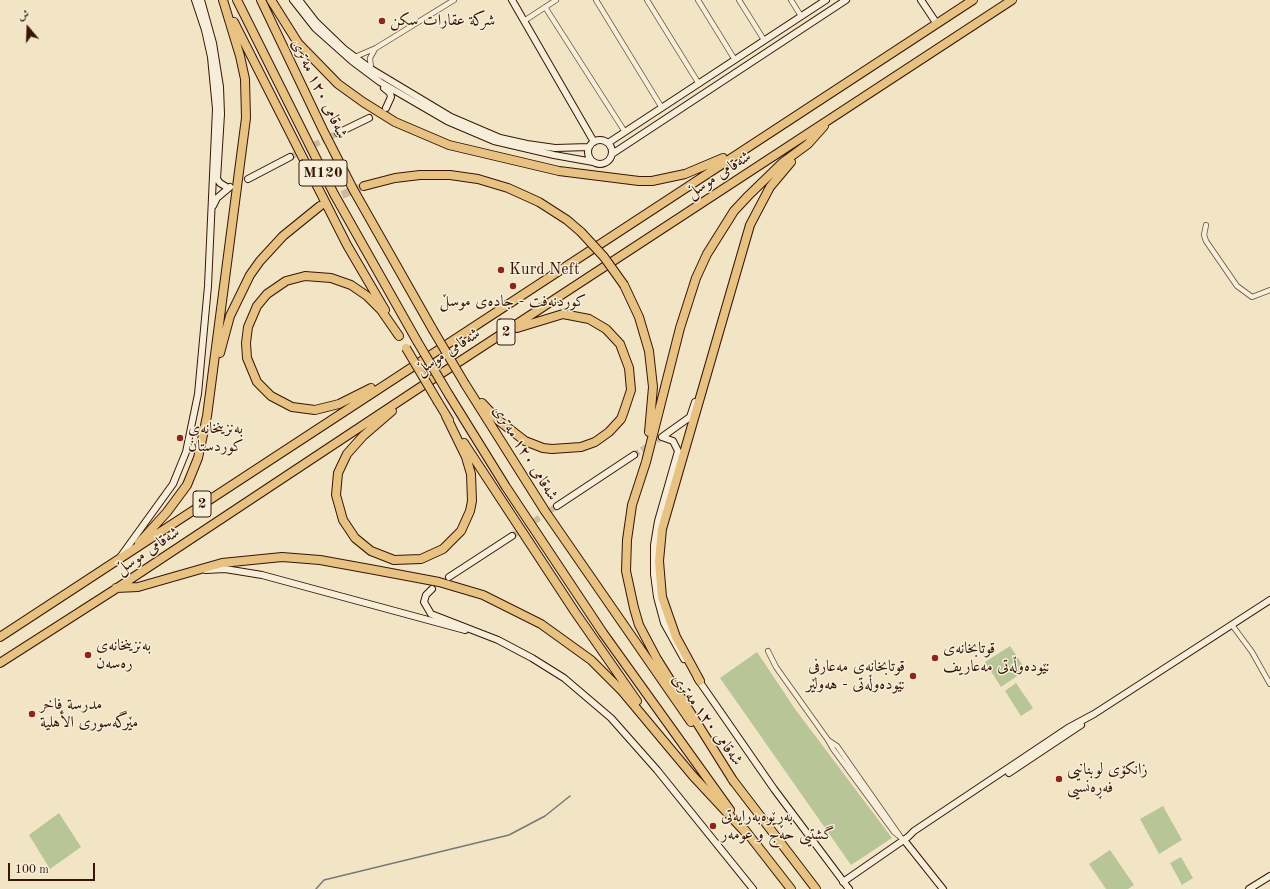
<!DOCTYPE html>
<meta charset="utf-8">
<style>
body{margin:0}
#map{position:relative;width:1270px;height:889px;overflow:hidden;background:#f1e5c5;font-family:"Old Standard TT",Amiri,serif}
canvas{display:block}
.north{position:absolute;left:8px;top:8px;width:40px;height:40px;-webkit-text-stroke:3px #f6eed9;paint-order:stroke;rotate:341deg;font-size:11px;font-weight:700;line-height:16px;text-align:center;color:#371507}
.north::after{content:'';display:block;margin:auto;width:14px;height:18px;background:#371507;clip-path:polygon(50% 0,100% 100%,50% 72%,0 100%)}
.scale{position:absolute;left:8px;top:863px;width:87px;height:18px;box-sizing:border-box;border:2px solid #371507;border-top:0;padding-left:5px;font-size:12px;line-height:14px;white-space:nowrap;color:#371507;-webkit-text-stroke:3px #f6eed9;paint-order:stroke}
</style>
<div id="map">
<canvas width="1270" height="889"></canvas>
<div class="north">ش</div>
<div class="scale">100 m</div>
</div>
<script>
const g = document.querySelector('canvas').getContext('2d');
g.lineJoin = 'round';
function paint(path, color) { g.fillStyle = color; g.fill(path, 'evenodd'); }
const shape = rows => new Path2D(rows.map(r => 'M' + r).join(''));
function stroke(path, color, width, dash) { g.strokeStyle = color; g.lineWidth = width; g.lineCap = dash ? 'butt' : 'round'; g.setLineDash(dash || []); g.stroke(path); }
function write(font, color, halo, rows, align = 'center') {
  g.font = font + ' "Old Standard TT",Amiri,serif'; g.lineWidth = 3; g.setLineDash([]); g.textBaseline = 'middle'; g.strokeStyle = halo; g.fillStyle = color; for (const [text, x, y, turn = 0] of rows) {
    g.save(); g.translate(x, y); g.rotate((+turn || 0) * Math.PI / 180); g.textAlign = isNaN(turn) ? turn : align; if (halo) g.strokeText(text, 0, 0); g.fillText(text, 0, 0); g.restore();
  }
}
paint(shape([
 [1010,646,1026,670,1001,687,985,662],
 [757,652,795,709,892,838,851,865,720,678],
 [1016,683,1033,708,1021,716,1005,691],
 [1163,806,1182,840,1159,854,1140,819],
 [59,813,81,847,50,869,29,835],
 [1110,850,1134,885,1128,889,1106,889,1089,864],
 [1181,857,1193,878,1182,885,1170,863]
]), '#b7c597');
stroke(shape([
 [316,889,324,880,509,835,545,816,570,796]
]), '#777977', 1.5);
stroke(shape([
 [290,157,338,133],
 [634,455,662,437],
 [512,536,557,506]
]), '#ccbb9f', 6, [6, 3]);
stroke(shape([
 [321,206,334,198,364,186]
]), '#ccbb9f', 8, [8, 4]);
const street = shape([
 [596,0,662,108],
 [647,0,699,84],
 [698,0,735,60],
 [739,0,764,40],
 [791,0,801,16],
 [545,7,625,132],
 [524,21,556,0],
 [355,57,376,48,454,0],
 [371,69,370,58,375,49],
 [1206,225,1204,235,1206,241,1237,286,1252,297,1270,290],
 [1232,625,1252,652,1270,684],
 [768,651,776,667,828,740,833,749,894,832,904,840],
 [828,740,837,746,900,836]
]);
const secondary = shape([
 [201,0,213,43,220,87,221,114,217,179,220,183,228,188],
 [293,0,315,28,352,61,380,82,447,121,494,141,554,155,593,162],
 [299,0,316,22,344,49,371,69,451,117,500,138,527,144,555,148,589,147],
 [512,0,594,142],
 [921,0,937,24],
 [384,88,390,93,391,97,386,108],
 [338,133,369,118],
 '588 152a12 12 0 1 1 24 0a12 12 0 1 1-24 0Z',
 [608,143,826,0],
 [612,154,846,0],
 [248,179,290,157],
 [213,206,217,198,230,187],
 [662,437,673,441,678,451,658,521,654,545,654,574,657,597,664,623,684,659],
 [662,437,690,417,695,402],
 [557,506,634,455],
 [121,556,173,484,186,452,198,394,208,286,216,109,211,57,205,30,195,0],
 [206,570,225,569,262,575,465,630],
 [449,577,512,536],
 [432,589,426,595,424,602,431,614,498,640,532,658,564,678,611,718,657,770,753,889],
 [697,678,774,789,849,889],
 [1009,773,1081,725],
 [904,840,943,889],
 [843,882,908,837,914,831,1068,728,1094,714,1270,600],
 [1249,889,1270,876]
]);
const highway = shape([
 [237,0,334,194,417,341],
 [261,0,323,130,353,189,433,330],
 [271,0,298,43,338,84,363,102,395,122,449,145,559,171,639,181,652,181,685,174,723,158],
 [234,22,347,245,385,310],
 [364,186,395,178,420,175,450,175,478,179,508,188,539,202,567,220,581,232],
 [624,285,639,317,649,351,653,387,649,432],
 [220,353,230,316,250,275,260,261,283,236,320,206],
 [465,384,545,511,691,722],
 [371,388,339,404,315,410,292,407,271,396,257,382,247,358,246,343,248,327,257,306,267,294,286,281,305,276,331,278,351,285,367,296,381,310,399,336],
 [449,395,506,487,603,633,730,810],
 [438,402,449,420],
 [482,403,498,420,525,441,543,448,552,449,581,447,595,442,609,432,621,419,624,411,631,390,629,368,620,344,606,329,589,319,563,314,517,328],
 [392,411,363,436,347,454,338,473,336,495,343,520,355,538,371,551,394,560,421,559,443,549,461,531,470,511,472,501,471,474,466,457,446,416],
 [464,443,575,612,637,701],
 [139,543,167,512,187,485,198,458,207,416,246,118,245,79,240,56,223,0],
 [116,588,138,587,222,563,282,557,320,560,375,570,439,582,483,595,541,624,591,660,622,691,693,776,747,834],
 [0,637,973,0],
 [0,663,114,590,416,390,1012,0],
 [700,681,676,637,662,597,659,561,662,529,750,225,770,187,791,162],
 [732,779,816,889],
 [734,782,657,659,639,625,634,608,626,571,627,540,632,505,646,462,680,328,696,278,707,254,734,211,748,196,782,163,808,144,824,126],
 [745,830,791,889]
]);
stroke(street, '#664936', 6);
stroke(secondary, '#371507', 8);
stroke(highway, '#371507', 10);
stroke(street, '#f6eed9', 4.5);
stroke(secondary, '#f6eed9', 6);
stroke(highway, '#e8c282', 8);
const highwayBridge = shape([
 [581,232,604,257,624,285],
 [433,330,465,384],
 [417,341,449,395],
 [406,348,438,402]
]);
stroke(highwayBridge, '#371507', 10, []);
stroke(highwayBridge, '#e8c282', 8);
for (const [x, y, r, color] of [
 [382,21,4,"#8f2418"],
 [501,270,4,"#8f2418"],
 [513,286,4,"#8f2418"],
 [180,438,4,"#8f2418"],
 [88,655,4,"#8f2418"],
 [935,658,4,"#8f2418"],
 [913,676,4,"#8f2418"],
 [32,714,4,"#8f2418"],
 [1059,779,4,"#8f2418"],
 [713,826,4,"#8f2418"]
]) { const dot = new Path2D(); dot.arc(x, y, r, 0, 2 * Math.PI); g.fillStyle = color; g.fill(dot); stroke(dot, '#f6eed9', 1.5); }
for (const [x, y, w] of [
 [323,173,48],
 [506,332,18],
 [202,504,18]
]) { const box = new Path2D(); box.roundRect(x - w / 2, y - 13, w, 26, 3); g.fillStyle = '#f6eed9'; g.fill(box); stroke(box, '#371507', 1); }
write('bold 15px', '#371507', null, [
 ["M120",323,173],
 ["2",506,332],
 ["2",202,504]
]);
write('16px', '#371507', '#f6eed9', [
 ["شركة عقارات سكن",390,21],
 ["Kurd Neft",509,270],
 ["کوردنەفت - جادەی موسڵ",513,302,"center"],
 ["بەنزینخانەی",188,429],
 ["کوردستان",188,447],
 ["بەنزینخانەی",96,646],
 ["رەسەن",96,664],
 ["قوتابخانەی",943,649],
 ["نێودەوڵەتی مەعاریف",943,667],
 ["قوتابخانەی مەعارفی",905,667,"right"],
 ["نێودەوڵەتی - هەولێر",905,685,"right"],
 ["مدرسة فاخر",40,705],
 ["مێرگەسوری الأهلية",40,723],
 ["زانکۆی لوبنانیی",1067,770],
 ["فەڕەنسیی",1067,788],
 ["بەڕێوەبەرایەتی",721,817],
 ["گشتیی حەج و عومەر",721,835]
], 'left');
write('16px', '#371507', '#f6eed9', [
 ["شەقامی ١٢٠ مەتری",319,89,64],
 ["شەقامی موسڵ",719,175,-33],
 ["شەقامی موسڵ",448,352,-33],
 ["شەقامی ١٢٠ مەتری",525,453,58],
 ["شەقامی موسڵ",148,551,-34],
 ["شەقامی ١٢٠ مەتری",707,720,54]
]);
</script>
